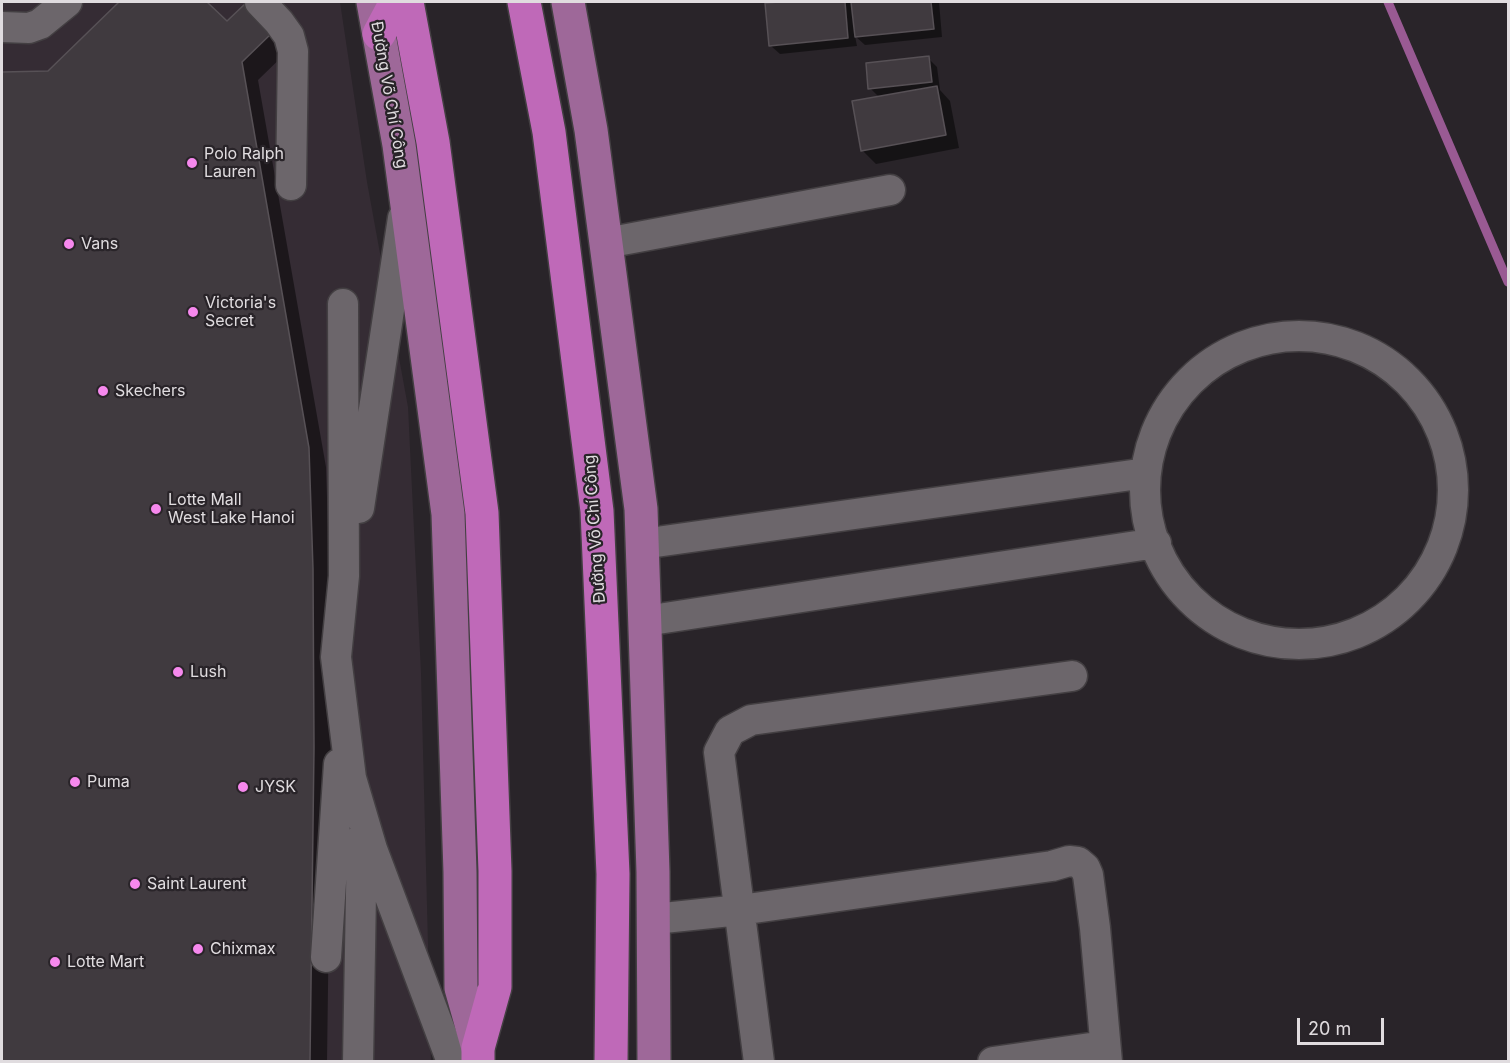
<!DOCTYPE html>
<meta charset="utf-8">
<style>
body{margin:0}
#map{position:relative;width:1510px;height:1063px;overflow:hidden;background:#292429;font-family:Inter,sans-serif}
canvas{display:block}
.frame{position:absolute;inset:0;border:3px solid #e0dcdf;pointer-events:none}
.scale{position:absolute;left:1297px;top:1018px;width:87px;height:27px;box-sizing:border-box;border:3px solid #e0dcdf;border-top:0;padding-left:8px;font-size:18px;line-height:21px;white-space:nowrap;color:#e0dcdf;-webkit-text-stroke:4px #292429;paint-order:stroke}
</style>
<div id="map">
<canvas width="1510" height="1063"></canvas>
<div class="frame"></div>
<div class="scale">20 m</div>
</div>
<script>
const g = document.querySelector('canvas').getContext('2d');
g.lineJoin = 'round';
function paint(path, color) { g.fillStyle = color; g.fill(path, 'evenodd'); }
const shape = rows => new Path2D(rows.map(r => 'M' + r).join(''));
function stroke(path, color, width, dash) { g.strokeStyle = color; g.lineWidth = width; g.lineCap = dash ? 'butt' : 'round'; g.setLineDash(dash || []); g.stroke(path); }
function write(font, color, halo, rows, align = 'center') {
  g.font = font + ' Inter,sans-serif'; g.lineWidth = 4.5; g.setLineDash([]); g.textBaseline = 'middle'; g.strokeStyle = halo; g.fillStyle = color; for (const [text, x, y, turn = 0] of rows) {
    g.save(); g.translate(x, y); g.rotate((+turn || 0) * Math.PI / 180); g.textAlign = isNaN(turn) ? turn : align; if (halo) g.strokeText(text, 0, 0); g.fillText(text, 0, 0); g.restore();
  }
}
paint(shape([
 [2,2,340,2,367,182,408,407,421,673,431,1061,2,1062]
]), '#352c34');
paint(shape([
 [121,2,206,2,227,23,246,5,290,49,258,80,326,467,330,588,331,766,327,1062,2,1062,2,73,49,73],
 [766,2,939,2,942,37,865,45,855,36,857,46,780,54,771,46],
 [928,58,937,67,940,90,950,101,959,148,876,164,863,151,880,98,870,88]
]), '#0007');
stroke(shape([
 [1388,2,1508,282]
]), '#995a93', 9);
const building = shape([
 [119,2,207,2,227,21,246,3,274,31,242,62,309,448,313,569,314,748,310,1062,2,1062,2,72,48,71,119,2],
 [779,2,845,2,848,38,769,46,765,3,779,2],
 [851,2,931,2,934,29,855,37,851,2],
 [929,56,932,82,868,89,866,63,929,56],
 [937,86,946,135,861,151,852,101,937,86]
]);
paint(building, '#403a3f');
stroke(building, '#575156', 1.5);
const minor = shape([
 [260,2,279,22,289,36,293,51,291,185],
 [2,27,29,28,40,24,67,2],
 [606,243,890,190],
 [343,304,344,576,336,657,351,778,372,849,452,1062],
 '1145 490a154 154 0 1 1 308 0a154 154 0 1 1-308 0Z',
 [359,508,403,218],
 [642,544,1146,473],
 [645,621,1156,543],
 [654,919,740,910,1052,866,1069,861,1078,862,1085,868,1088,875,1095,928,1107,1062],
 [326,957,339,764],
 [358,1062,362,838],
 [759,1062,719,752,730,731,751,720,1072,676],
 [993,1062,1104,1046]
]);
const major = shape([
 [373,2,399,145,448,514,460,872,461,988,478,1048],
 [568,2,591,130,641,509,653,872,654,1062]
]);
const highway = shape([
 [407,2,433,142,482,513,495,871,495,987,478,1048,478,1062],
 [524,2,549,132,597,511,613,874,611,1062],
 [379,34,396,2]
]);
stroke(minor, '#433f42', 33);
stroke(major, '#433f42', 36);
stroke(highway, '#433f42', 36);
stroke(minor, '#6c666b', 30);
stroke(major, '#9e6899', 33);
stroke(highway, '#bf69b8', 33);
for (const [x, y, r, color] of [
 [192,163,6,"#f688ed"],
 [69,244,6,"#f688ed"],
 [193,312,6,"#f688ed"],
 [103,391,6,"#f688ed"],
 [156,509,6,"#f688ed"],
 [178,672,6,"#f688ed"],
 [75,782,6,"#f688ed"],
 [243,787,6,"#f688ed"],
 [135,884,6,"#f688ed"],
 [198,949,6,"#f688ed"],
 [55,962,6,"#f688ed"]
]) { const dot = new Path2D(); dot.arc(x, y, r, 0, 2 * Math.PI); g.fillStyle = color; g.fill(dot); stroke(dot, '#292429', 2); }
write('16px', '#e0dcdf', '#292429', [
 ["Đường Võ Chí Công",389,95,80],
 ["Đường Võ Chí Công",595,529,-94]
]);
write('16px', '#e0dcdf', '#292429', [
 ["Polo Ralph",204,154],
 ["Lauren",204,172],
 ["Vans",81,244],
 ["Victoria's",205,303],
 ["Secret",205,321],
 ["Skechers",115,391],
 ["Lotte Mall",168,500],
 ["West Lake Hanoi",168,518],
 ["Lush",190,672],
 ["Puma",87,782],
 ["JYSK",255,787],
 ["Saint Laurent",147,884],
 ["Chixmax",210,949],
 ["Lotte Mart",67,962]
], 'left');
</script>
